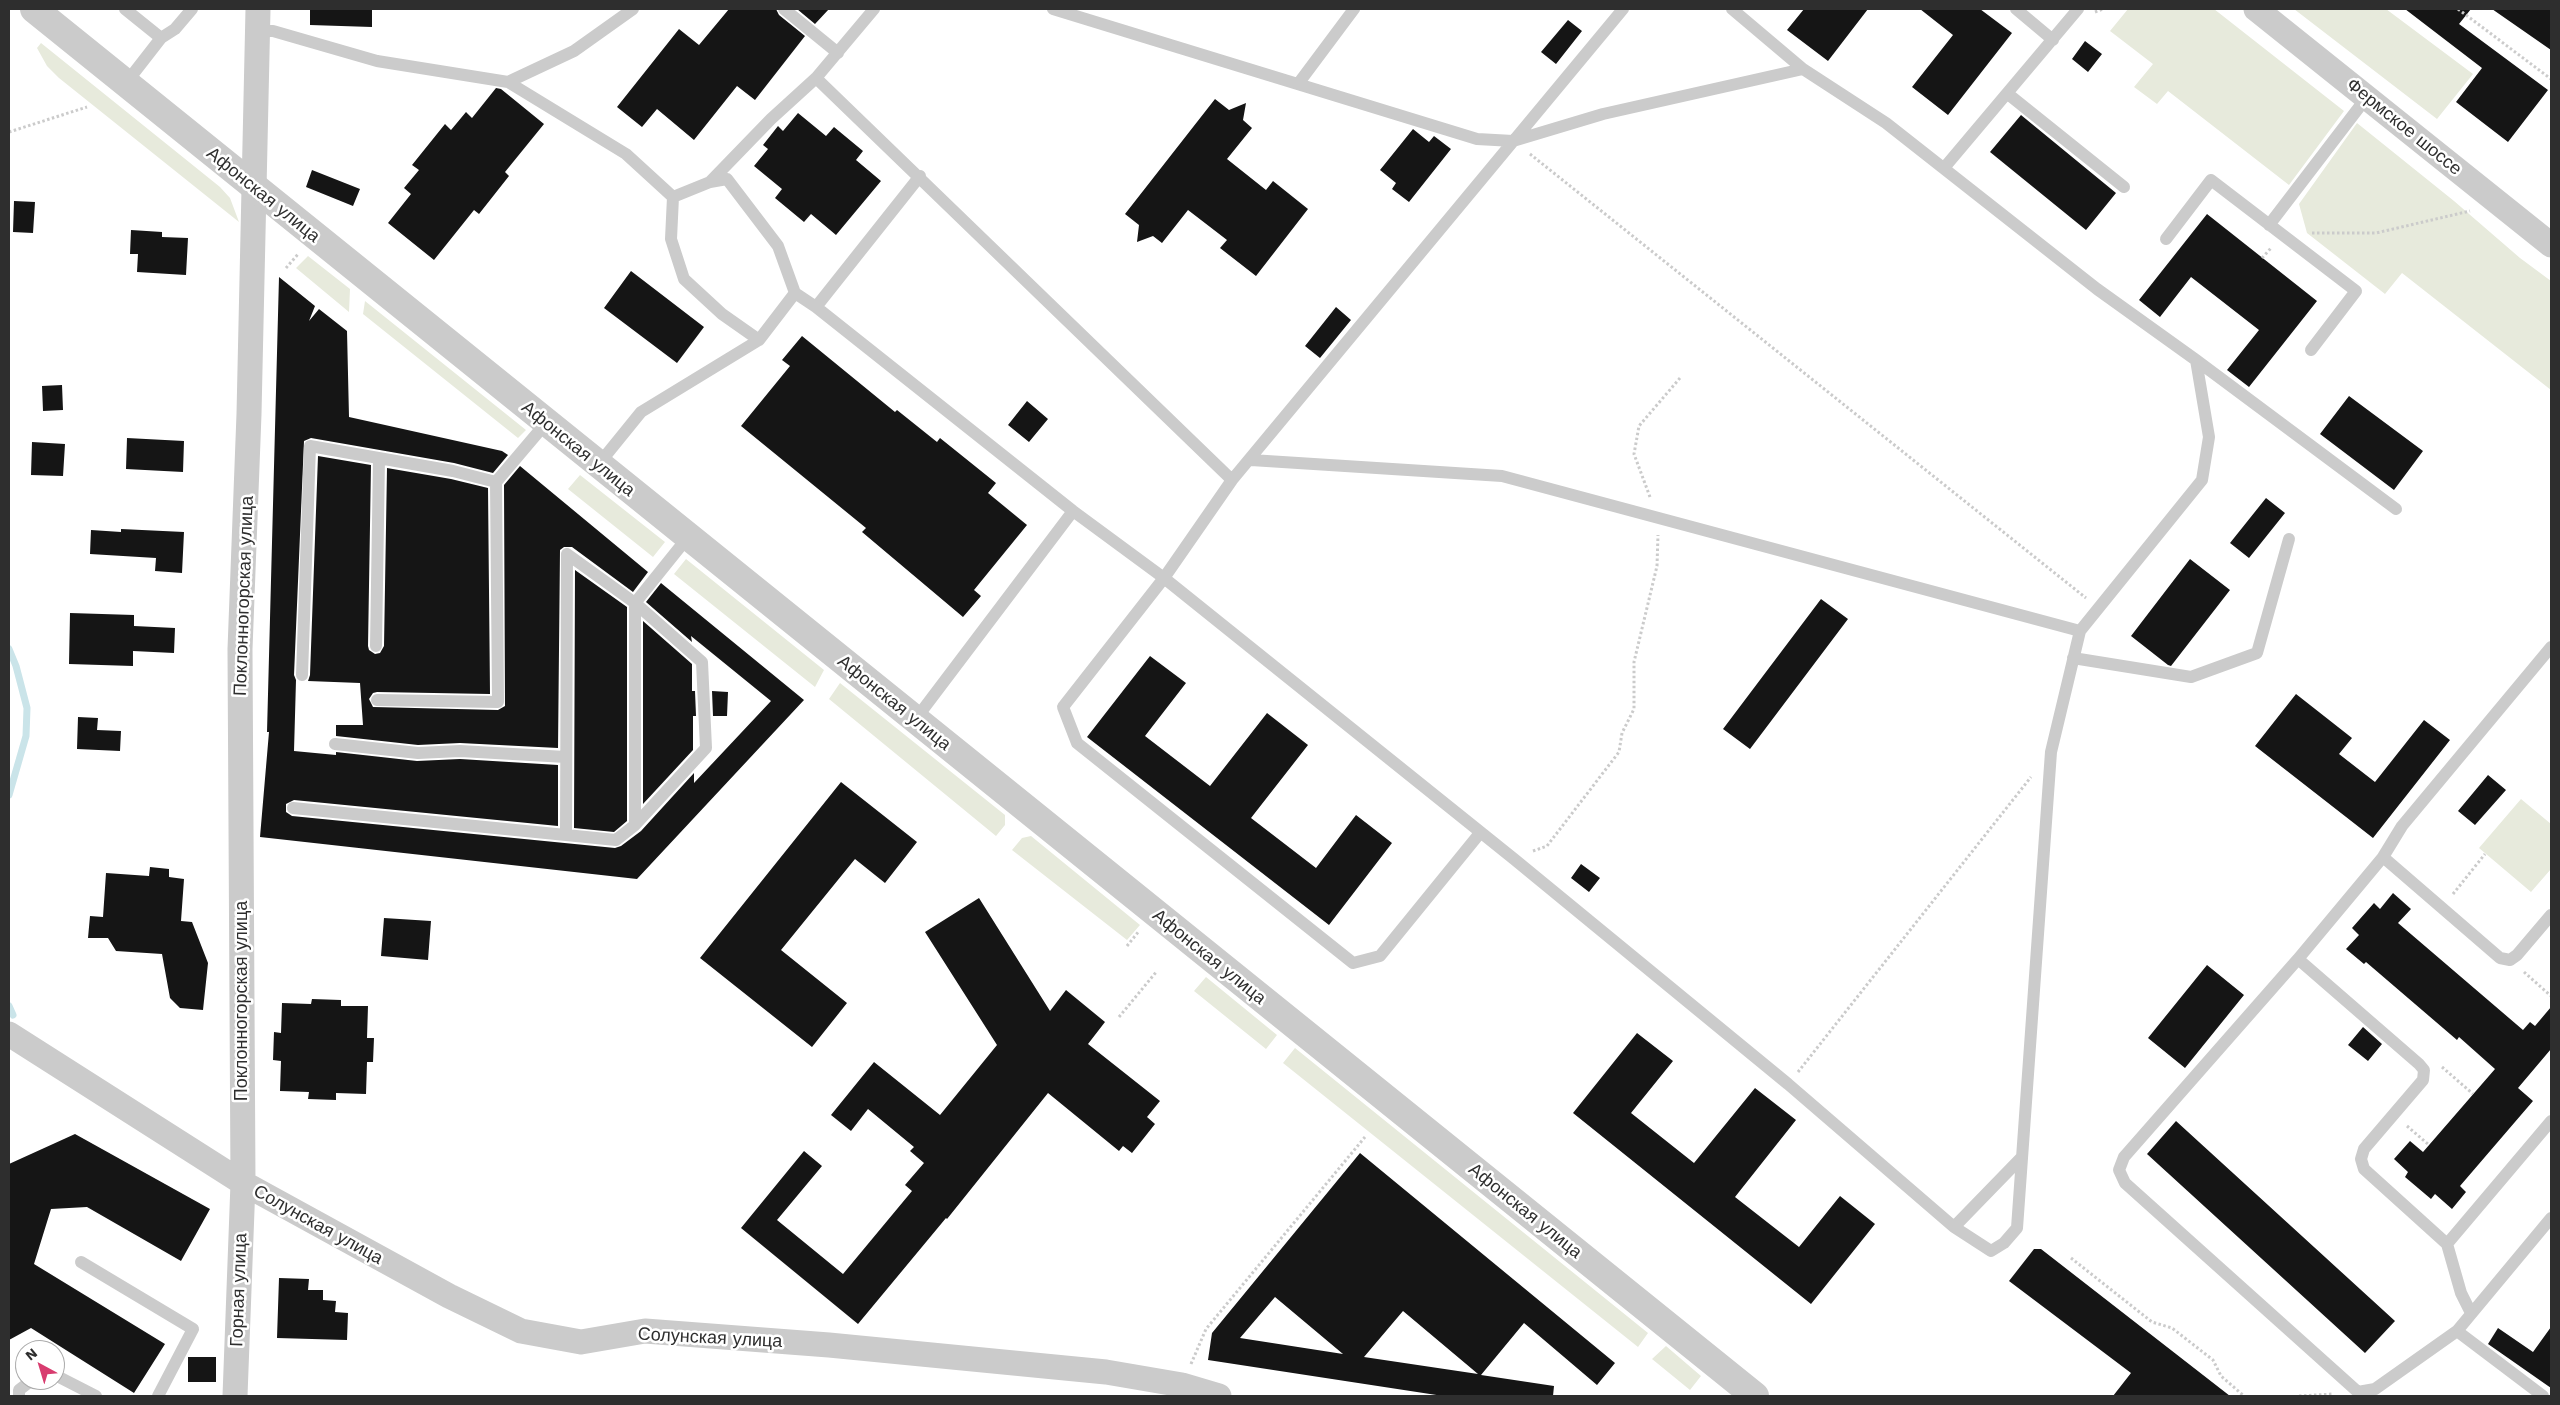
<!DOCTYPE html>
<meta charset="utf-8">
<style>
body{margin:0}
#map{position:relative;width:2560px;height:1405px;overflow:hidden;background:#fff;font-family:"Work Sans",sans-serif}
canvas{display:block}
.frame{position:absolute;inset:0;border:10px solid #2e2e2e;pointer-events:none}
.north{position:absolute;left:15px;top:1340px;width:50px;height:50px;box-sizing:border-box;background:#fff;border:1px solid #ababab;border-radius:50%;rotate:321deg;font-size:14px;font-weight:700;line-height:20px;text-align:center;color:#2e2e2e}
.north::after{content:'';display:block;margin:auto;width:18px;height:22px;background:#d83c6f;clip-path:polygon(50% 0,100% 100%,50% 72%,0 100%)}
</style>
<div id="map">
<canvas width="2560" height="1405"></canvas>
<div class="frame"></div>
<div class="north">N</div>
</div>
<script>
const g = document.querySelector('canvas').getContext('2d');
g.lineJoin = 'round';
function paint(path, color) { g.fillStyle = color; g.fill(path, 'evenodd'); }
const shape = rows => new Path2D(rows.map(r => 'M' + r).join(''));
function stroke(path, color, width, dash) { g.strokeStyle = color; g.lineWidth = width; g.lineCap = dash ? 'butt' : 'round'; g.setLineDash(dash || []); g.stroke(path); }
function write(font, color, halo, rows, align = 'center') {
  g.font = font + ' "Work Sans",sans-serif'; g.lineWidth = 5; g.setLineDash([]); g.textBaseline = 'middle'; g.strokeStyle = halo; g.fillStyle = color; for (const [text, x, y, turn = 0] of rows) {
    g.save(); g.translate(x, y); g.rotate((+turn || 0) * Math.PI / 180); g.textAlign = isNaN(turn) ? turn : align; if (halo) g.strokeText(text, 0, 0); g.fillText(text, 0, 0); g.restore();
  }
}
paint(shape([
 [2128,9,2214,9,2344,111,2289,185,2168,91,2157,104,2134,87,2153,64,2110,31],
 [2294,9,2386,9,2473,74,2437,119],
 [41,43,220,187,230,198,239,222,59,78,47,66,37,48],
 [2357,123,2454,201,2520,258,2551,281,2551,390,2402,273,2385,294,2307,233,2299,204],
 [308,256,350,289,349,312,296,268],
 [365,301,526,430,518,438,363,314],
 [580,475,665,542,653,557,568,489],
 [686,559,824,670,815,687,674,574],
 [840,683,1005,815,1005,825,996,836,829,699],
 [2521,799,2551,824,2551,869,2531,892,2479,848],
 [1031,836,1140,925,1127,940,1012,850,1022,838],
 [1206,977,1277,1035,1266,1049,1194,991],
 [1295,1048,1648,1333,1638,1347,1283,1063],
 [1666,1346,1701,1376,1690,1390,1652,1359]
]), '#e7eadc');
stroke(shape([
 [9,649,16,666,27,708,26,736,9,795],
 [9,1006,13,1015]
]), '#cae4e9', 7);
paint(shape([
 [310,9,372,9,372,27,310,25],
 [729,9,776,9,779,15,805,36,755,100,737,86,694,140,657,109,642,127,617,107,679,29,699,45],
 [797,9,829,9,815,24],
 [1804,9,1868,9,1828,61,1787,30],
 [1920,9,1980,9,2012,33,1948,115,1912,87,1953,35],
 [2405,9,2471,9,2459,24,2548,90,2508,142,2456,102,2482,68],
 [2492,9,2551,9,2551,50],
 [1568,20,1582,31,1556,64,1541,52],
 [2085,41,2102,54,2088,72,2072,59],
 [496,88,501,89,544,124,505,172,509,176,479,214,474,210,434,260,388,223,411,194,404,188,419,170,412,165,445,124,451,130,466,112,472,118],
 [1215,99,1229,110,1246,103,1243,120,1252,128,1227,159,1266,190,1273,181,1308,209,1256,276,1220,248,1227,240,1188,210,1162,243,1153,236,1137,242,1139,225,1125,214],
 [798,113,826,136,834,127,863,151,856,160,881,181,836,235,811,214,804,222,775,198,782,189,754,166,768,149,763,145,778,126,783,131],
 [2021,115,2116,193,2086,230,1990,152],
 [1413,129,1429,142,1434,136,1451,149,1409,202,1392,189,1396,183,1380,170],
 [312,170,360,189,353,206,306,187],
 [14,201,35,202,33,233,13,232],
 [2207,214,2317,301,2249,387,2227,370,2259,330,2191,277,2160,317,2139,300],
 [131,230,162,232,162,237,188,238,186,275,137,272,138,254,130,254],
 [631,271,704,327,677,363,604,308],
 [279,277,315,306,309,321,319,309,347,331,349,417,502,451,508,455,493,473,454,463,311,438,304,441,294,675,296,680,294,751,336,755,336,752,417,761,460,759,558,765,558,826,294,800,286,804,286,812,292,816,615,848,621,846,641,831,694,773,694,783,771,701,691,636,692,642,646,602,661,583,804,700,637,879,260,837,269,732,267,732],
 [1336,307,1351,320,1320,358,1305,346],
 [802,336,895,412,897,410,937,442,940,438,996,483,988,493,1027,525,974,590,981,596,963,617,862,532,866,528,741,426,790,366,782,360],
 [62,385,63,410,43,411,42,386],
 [2349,396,2423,451,2394,490,2320,434],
 [1027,401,1048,419,1029,442,1008,425],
 [127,438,184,441,183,472,126,469],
 [32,442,65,444,63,476,31,475],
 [318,456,371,465,368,646,369,650,375,654,380,653,384,646,387,468,451,479,488,488,490,694,377,692,373,693,369,699,373,707,498,710,505,706,504,485,520,466,648,572,633,592,572,547,564,547,560,550,558,748,460,743,418,745,336,736,336,725,363,725,360,683,308,681,310,675],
 [2266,498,2285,513,2249,558,2230,543],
 [121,529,184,532,182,573,155,571,156,558,90,554,91,530,121,532],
 [2190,559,2230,590,2171,666,2168,665,2131,636],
 [575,570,627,607,627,821,614,832,574,828],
 [1821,599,1848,619,1750,749,1723,729],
 [70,613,134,615,134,626,175,628,174,653,133,651,133,666,69,664],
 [643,621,692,664,692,691,695,691,696,716,693,716,693,750,643,804],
 [1150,656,1186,683,1145,736,1210,786,1267,713,1308,745,1251,818,1316,868,1356,815,1392,843,1329,925,1087,737],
 [712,691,728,692,727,716,713,716],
 [2296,694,2352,738,2339,754,2375,782,2424,720,2450,740,2373,838,2255,746],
 [78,717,98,718,97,730,121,731,120,751,77,749],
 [2488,775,2506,790,2475,825,2458,811],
 [841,782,917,842,885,883,855,859,781,950,847,1003,812,1047,700,958],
 [1581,864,1600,878,1589,892,1571,878],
 [150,867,169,869,169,877,184,879,181,921,192,922,208,963,203,1010,180,1008,170,998,162,954,116,951,108,938,88,938,90,916,103,917,106,873,149,876],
 [2393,893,2411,909,2398,923,2523,1030,2530,1022,2535,1026,2551,1007,2551,1049,2518,1088,2533,1101,2460,1186,2466,1192,2452,1209,2435,1194,2431,1199,2405,1177,2408,1172,2394,1159,2410,1141,2423,1152,2495,1069,2459,1037,2457,1040,2366,962,2364,964,2346,949,2359,935,2352,928,2374,903,2380,909],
 [979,898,1050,1011,1066,990,1105,1022,1088,1044,1160,1101,1147,1117,1155,1124,1132,1153,1123,1146,1119,1151,1048,1093,947,1219,946,1218,858,1324,741,1228,804,1151,822,1166,777,1220,843,1274,912,1191,905,1185,924,1163,910,1151,914,1147,868,1109,851,1131,831,1115,874,1062,940,1115,997,1045,925,932],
 [384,918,431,921,428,960,381,956],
 [2207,965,2244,995,2185,1068,2148,1038],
 [312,999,341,1000,341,1006,368,1006,367,1038,374,1038,373,1062,367,1062,366,1094,336,1093,336,1100,308,1099,309,1092,280,1091,281,1061,273,1060,274,1032,281,1033,282,1003,311,1004],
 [2363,1027,2382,1044,2368,1061,2348,1045],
 [1637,1033,1673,1061,1631,1113,1694,1163,1755,1088,1796,1120,1735,1197,1799,1247,1840,1196,1875,1224,1811,1304,1573,1113],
 [2176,1121,2395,1321,2365,1353,2147,1154],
 [75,1134,210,1209,181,1261,87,1207,51,1209,34,1264,165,1344,134,1393,31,1328,9,1340,9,1164],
 [1360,1153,1615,1363,1597,1385,1524,1323,1481,1375,1554,1386,1553,1396,1443,1396,1208,1360,1212,1333],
 [1275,1297,1343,1354,1240,1338],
 [1403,1311,1478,1374,1364,1357],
 [2034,1249,2041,1249,2230,1396,2113,1396,2131,1373,2009,1281],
 [279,1278,309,1279,308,1290,323,1290,323,1300,336,1301,335,1312,348,1313,347,1340,277,1338],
 [2551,1327,2551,1388,2488,1344,2498,1328,2533,1352],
 [188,1357,216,1357,216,1382,188,1382]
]), '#151515');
stroke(shape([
 [2458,9,2551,79],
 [2095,12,2103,9],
 [9,132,87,107],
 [1530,154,2086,598],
 [2312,233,2376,233,2470,211],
 [2262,258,2272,247],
 [286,268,299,253],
 [1650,497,1634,454,1639,426,1680,378],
 [1533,851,1547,846,1619,752,1622,733,1634,709,1634,662,1657,566,1658,535],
 [2453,894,2485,854],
 [1127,946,1139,931],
 [2524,972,2551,996],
 [1119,1017,1157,971],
 [2442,1067,2473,1094],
 [1798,1072,2031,777],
 [2407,1126,2429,1145],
 [2071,1258,2152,1322,2172,1328,2213,1360,2221,1376,2244,1396],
 [1191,1364,1206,1329,1365,1137],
 [2299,1396,2333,1394]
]), '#cbcbcb', 3, [2.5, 2.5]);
stroke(shape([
 [125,9,161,38],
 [784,9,838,53],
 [1053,9,1477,139,1513,141,1603,114,1803,69],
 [1732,9,1803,69,1886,123,2097,289,2196,360,2396,509],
 [2016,9,2053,40],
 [257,31,273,31,377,61,508,82,626,154,673,197,710,182,727,179,778,246,795,293],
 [816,78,1232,480],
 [508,82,574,51,633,9],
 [126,83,161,38,175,29,192,9],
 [1298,84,1354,9],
 [2008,94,2124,187],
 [1944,168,2078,9],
 [710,182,771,119,816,78,874,9],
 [673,197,671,239,684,279,722,314,759,340],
 [2269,225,2367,97],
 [2166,239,2211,180,2356,291,2311,350],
 [816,307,920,176],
 [1251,460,1502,476,2080,631],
 [598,465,641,412,759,340,795,293,816,307,1073,511,1164,578,1514,859,1788,1084,1954,1227,1991,1251,2004,1243,2017,1228,2051,752,2080,631,2202,480,2209,437,2196,360],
 [376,646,379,458],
 [2073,658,2191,677,2257,653,2289,539],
 [302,675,310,446,453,471,496,482],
 [377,700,498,702,496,482,546,423],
 [915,720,1073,511],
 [335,744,418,753,460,751,566,757],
 [293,808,566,835,616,840,635,825,706,748,702,662,635,603,567,554,566,835],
 [635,825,635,603,688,537],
 [1480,833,1380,956,1353,963,1077,743,1063,707,1164,578,1232,480,1623,9],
 [2383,857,2402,826,2551,647],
 [2298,959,2124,1157,2119,1170,2125,1183,2358,1392,2375,1389,2457,1331,2551,1218],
 [1954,1227,2022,1157],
 [2447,1244,2551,1121],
 [81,1262,193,1329,158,1396],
 [2471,1313,2461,1293,2447,1244,2364,1169,2361,1159,2364,1149,2423,1080,2424,1070,2419,1064,2298,959,2383,857,2500,958,2510,960,2517,955,2551,915],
 [2457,1331,2543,1396],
 [55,1375,96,1396],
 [19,1396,19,1390,32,1380]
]), '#cbcbcb', 12);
stroke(shape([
 [2256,9,2551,245],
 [9,1034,243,1183,449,1296,521,1331,581,1342,645,1331,829,1345,1106,1372,1182,1385,1219,1396],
 [235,1396,243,1183,240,649,249,414,258,9]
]), '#cbcbcb', 25);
stroke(shape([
 [34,9,1755,1396]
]), '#cbcbcb', 28);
write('18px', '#2e2e2e', '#fff', [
 ["Фермское шоссе",2404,127,39],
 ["Афонская улица",263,195,39],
 ["Афонская улица",578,449,39],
 ["Поклонногорская улица",244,596,-88],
 ["Афонская улица",894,703,39],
 ["Афонская улица",1209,957,39],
 ["Поклонногорская улица",242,1001,-90],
 ["Афонская улица",1525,1211,39],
 ["Солунская улица",318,1225,29],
 ["Горная улица",239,1290,-88],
 ["Солунская улица",710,1338,3]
]);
</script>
